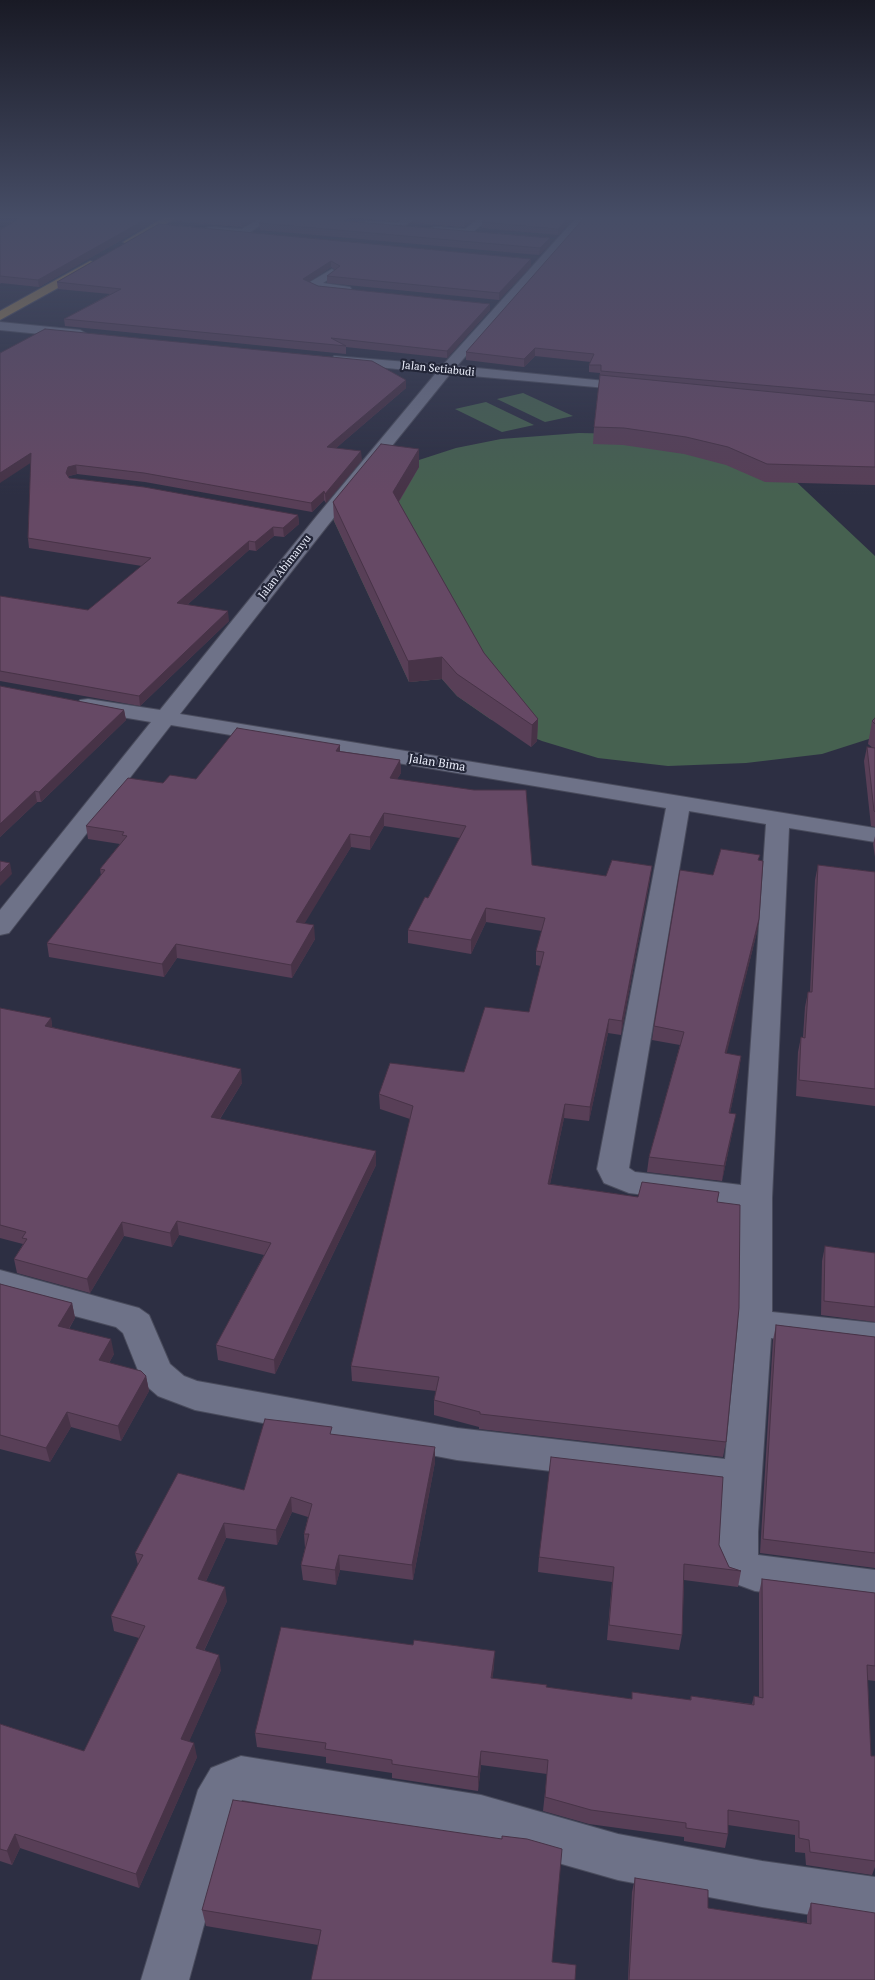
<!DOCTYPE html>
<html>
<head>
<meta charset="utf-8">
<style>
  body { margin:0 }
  canvas { display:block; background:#2d2f43 }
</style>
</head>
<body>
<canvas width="875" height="1980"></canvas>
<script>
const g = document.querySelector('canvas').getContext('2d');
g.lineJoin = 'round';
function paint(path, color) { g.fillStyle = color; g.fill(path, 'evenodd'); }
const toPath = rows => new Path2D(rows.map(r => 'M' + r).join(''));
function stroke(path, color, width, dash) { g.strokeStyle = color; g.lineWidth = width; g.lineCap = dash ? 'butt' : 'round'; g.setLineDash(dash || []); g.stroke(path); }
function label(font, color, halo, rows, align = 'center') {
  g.font = font + ' "PT Serif",serif'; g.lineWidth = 4.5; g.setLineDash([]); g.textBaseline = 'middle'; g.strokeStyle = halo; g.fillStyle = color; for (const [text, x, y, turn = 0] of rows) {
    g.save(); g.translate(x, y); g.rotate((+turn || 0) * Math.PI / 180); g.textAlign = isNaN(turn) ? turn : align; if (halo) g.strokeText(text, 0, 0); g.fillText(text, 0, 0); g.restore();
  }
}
const green = toPath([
  [523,393,573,416,545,422,497,399],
  [486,402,534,425,502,432,455,409],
  [579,433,625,434,789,475,875,556,875,737,822,754,746,763,668,766,598,758,542,741,490,719,457,696,442,679,409,682,333,519,364,516,400,471,419,460,456,448,501,439]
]);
const minor = toPath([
  [260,218,272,218,244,236,209,233,203,230,209,227,242,229,260,218],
  [287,218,335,219,347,218,337,225,292,221,287,218],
  [404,218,416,218,399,230,366,227,361,224,366,221,397,223,404,218],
  [479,218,490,218,468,236,435,233,429,230,435,227,465,229,479,218],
  [576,218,587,218,457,366,635,384,642,388,640,391,450,374,328,525,180,714,875,828,875,842,789,828,772,1198,772,1312,875,1323,875,1351,771,1338,758,1532,758,1555,875,1570,875,1606,755,1591,728,1581,718,1559,722,1491,457,1460,195,1410,158,1396,143,1383,123,1333,116,1327,0,1296,0,1270,139,1308,149,1315,170,1364,184,1376,197,1381,457,1428,725,1459,738,1323,740,1207,629,1193,604,1183,597,1169,666,808,171,725,9,933,0,935,0,910,151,722,80,710,77,705,80,700,88,699,160,710,316,517,436,373,339,363,332,359,334,356,443,365,576,218],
  [689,811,766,824,741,1185,635,1172,629,1168,689,811],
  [332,269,338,273,323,283,350,287,352,290,350,293,311,289,305,285,332,269],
  [0,322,80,330,87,334,80,338,0,330,0,322],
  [241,1756,481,1795,618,1834,762,1861,875,1877,875,1925,762,1907,618,1880,481,1841,242,1800,234,1815,189,1980,141,1980,198,1790,211,1768,241,1756]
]);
const major = toPath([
  [163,218,176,218,133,244,129,245,123,242,163,218],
  [90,261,94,262,94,268,0,320,0,311,90,261]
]);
const wall = toPath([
  [160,218,39,287,1,283,0,284,0,230],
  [174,218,307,218,550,245,539,255,260,230,259,223,263,220,261,218,242,227,174,221],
  [361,218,402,218,396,222],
  [413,218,476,218,464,227,413,223],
  [487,218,574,218,558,235,482,228,482,222],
  [875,218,875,485,765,482,726,465,684,454,623,445,593,444,594,427,600,373,589,372,589,365,591,362,535,356,524,367,466,360,466,352],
  [159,224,531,266,499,300,327,283,327,276,335,270,331,267,309,282,318,286,490,304,490,310,447,358,346,347,346,354,65,326,64,319,110,294,58,289,57,282],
  [0,353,406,388,336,448,362,460,326,503,324,500,312,512,145,482,77,474,69,476,69,478,298,515,299,524,284,537,274,536,256,551,249,550,187,605,229,621,140,706,0,681,0,596,88,610,142,566,29,548,28,538,31,463],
  [419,449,419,467,399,502,484,653,538,719,537,741,531,747,457,696,442,679,409,682,334,521,333,502],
  [0,686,124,710,126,720,41,802,37,802,0,837],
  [875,718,875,827,871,826,864,761,867,747,873,748,868,744,872,721],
  [340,745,340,751,400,760,401,773,397,779,532,865,606,876,650,879,621,1035,608,1033,589,1121,564,1118,550,1184,638,1197,719,1192,717,1202,726,1442,723,1457,479,1429,479,1427,434,1415,434,1400,436,1391,352,1381,351,1366,410,1119,380,1109,379,1094,464,1072,529,1012,541,966,536,965,536,951,542,931,486,922,471,954,408,943,408,930,428,898,460,838,384,826,370,850,351,847,304,923,315,939,292,978,177,958,164,977,49,957,47,943,101,876,100,869,120,844,88,839,86,826,163,783,196,779],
  [875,836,875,857,873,844],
  [759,860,759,919,757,932,726,1054,741,1056,739,1070,730,1113,733,1129,722,1181,647,1172,649,1157,680,1045,652,1040,654,1026,713,875],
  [818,865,875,872,875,1106,796,1096,798,1052,801,1037,803,1037,805,1007,808,992,810,992,815,880],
  [0,1008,51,1018,52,1027,242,1083,220,1119,376,1165,275,1374,218,1360,216,1345,264,1255,179,1235,172,1247,124,1236,90,1293,17,1273,14,1259,23,1244,0,1238],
  [875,1164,875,1322,821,1315,822,1261,825,1246,875,1253],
  [0,1284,72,1303,75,1318,69,1329,114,1354,109,1363,146,1376,149,1391,121,1441,71,1427,50,1462,0,1449],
  [776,1325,875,1337,875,1568,760,1553,773,1340],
  [333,1435,435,1462,413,1580,340,1570,336,1585,303,1580,301,1565,305,1548,304,1534,308,1517,292,1512,277,1545,226,1538,206,1581,227,1601,204,1651,221,1670,189,1741,197,1757,139,1888,20,1848,12,1865,0,1861,0,1724,84,1751,139,1638,114,1631,111,1616,138,1565,135,1553,244,1490],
  [719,1545,729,1567,741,1571,738,1587,684,1580,682,1635,679,1650,607,1640,612,1582,538,1572,539,1557],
  [762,1579,875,1593,875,1681,867,1680,871,1756,875,1756,875,1867,872,1875,806,1865,805,1853,795,1852,795,1835,728,1825,728,1834,725,1848,684,1841,684,1837,589,1824,543,1811,547,1774,481,1765,478,1791,392,1778,392,1773,326,1763,326,1757,257,1747,255,1733,494,1666,492,1678,546,1687,632,1699,632,1692,690,1700,691,1696,752,1704,754,1696,759,1697,759,1593],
  [635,1878,708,1908,807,1923,807,1916,811,1903,875,1980,628,1980,632,1892],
  [202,1910,552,1962,318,1945,206,1926]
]);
const shadedWall = toPath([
  [148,218,160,218,39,287,38,280],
  [248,218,261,218,242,227,241,221],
  [396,218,402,218,396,222],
  [468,218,476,218,464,227,464,221],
  [568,218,574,218,558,235,558,229],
  [550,238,550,245,539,255,540,248],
  [531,259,531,266,499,300,499,293],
  [331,261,331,267,303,286,303,279],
  [490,304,490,310,447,358,447,351],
  [535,348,535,356,524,367,524,359],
  [406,380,406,388,328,455,327,447],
  [419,449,419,467,393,511,393,492],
  [361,451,362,460,326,503,325,494],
  [31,453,32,462,0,483,0,473],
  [76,465,77,474,69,476,67,482,66,473,68,467],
  [324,491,324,500,312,512,311,503],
  [298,515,299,524,284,537,283,528],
  [273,527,274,536,256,551,255,542],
  [249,541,249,550,178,613,177,603],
  [228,611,229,621,140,706,139,696],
  [442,657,442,679,409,682,408,661],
  [124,710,126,720,41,802,39,792],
  [538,719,537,741,531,747,532,725],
  [340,745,340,757,336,751],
  [400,760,401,773,390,790,390,778],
  [35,791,37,802,0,837,0,824],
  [384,813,384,826,370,850,370,837],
  [350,834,351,847,297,936,296,922],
  [10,863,12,874,0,886,0,873],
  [652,866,650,879,621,1035,622,1021],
  [486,908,486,922,471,954,471,940],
  [759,919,757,932,723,1068,725,1053],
  [314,925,315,939,292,978,291,965],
  [176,944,177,958,164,977,162,964],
  [51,1018,53,1032,45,1026],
  [609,1019,608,1033,589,1121,590,1107],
  [741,1056,739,1070,727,1128,729,1113],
  [241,1069,242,1083,212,1131,211,1117],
  [565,1104,564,1118,547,1198,548,1184],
  [736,1114,733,1129,722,1181,724,1166],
  [376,1151,376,1165,275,1374,274,1360],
  [177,1221,179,1235,172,1247,170,1233],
  [122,1222,124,1236,90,1293,87,1279],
  [72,1303,75,1318,61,1341,58,1326],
  [111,1339,114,1354,102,1375,99,1360],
  [146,1376,149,1391,121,1441,118,1426],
  [67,1412,71,1427,50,1462,46,1448],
  [435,1447,435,1462,413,1580,412,1565],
  [291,1497,292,1512,277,1545,276,1530],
  [224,1523,226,1538,200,1594,198,1579],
  [339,1555,340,1570,336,1585,335,1570],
  [225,1587,227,1601,198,1663,196,1648],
  [495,1651,494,1666,491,1692,491,1678],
  [219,1655,221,1670,184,1753,181,1739],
  [194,1743,197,1757,139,1888,136,1874],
  [481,1751,481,1765,478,1791,478,1777],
  [15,1834,20,1848,12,1865,7,1851]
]);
const building = toPath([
  [20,218,148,218,38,280,0,276,0,230,20,218],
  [207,218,248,218,241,221,207,218],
  [265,218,307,218,550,238,540,248,259,223,265,218],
  [423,218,468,218,464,221,423,218],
  [487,218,568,218,558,229,482,222,487,218],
  [584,218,875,218,875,395,601,371,601,365,589,365,594,354,535,348,524,359,466,352,584,218],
  [159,224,531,259,499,293,327,276,340,266,331,261,303,279,318,286,490,304,447,351,331,338,346,346,64,319,121,289,57,282,159,224],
  [45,329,372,361,406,380,327,447,361,451,325,494,324,491,311,503,144,473,76,465,68,467,66,473,69,478,144,487,298,515,283,528,273,527,255,542,249,541,177,603,228,611,139,696,0,671,0,596,88,610,151,558,28,538,31,453,0,473,0,353,45,329],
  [600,375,875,402,875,467,767,464,728,447,686,437,624,428,594,427,600,375],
  [381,444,419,449,393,492,484,653,538,719,532,725,457,674,442,657,408,661,333,502,381,444],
  [0,686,124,710,39,792,35,791,0,824,0,686],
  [875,718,875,724,872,721,875,718],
  [237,728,340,745,336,751,400,760,390,778,474,790,526,790,532,865,606,876,612,860,652,866,622,1021,609,1019,590,1107,565,1104,548,1184,638,1197,642,1182,719,1192,717,1202,740,1205,739,1308,726,1442,480,1414,480,1412,434,1400,439,1377,351,1366,413,1106,379,1094,390,1063,464,1072,485,1007,529,1012,544,952,536,951,545,918,486,908,471,940,408,930,425,897,428,898,466,826,384,813,370,837,350,834,296,922,314,925,291,965,176,944,162,964,47,943,105,870,100,869,127,836,122,835,124,832,86,826,128,778,163,783,170,775,196,779,237,728],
  [867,747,875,748,875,812,874,811,867,747],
  [721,849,760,855,758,860,763,861,759,919,725,1053,741,1056,729,1113,736,1114,724,1166,649,1157,684,1032,654,1026,680,870,713,875,721,849],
  [0,861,10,863,0,873,0,861],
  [818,865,875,872,875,1089,799,1080,801,1037,805,1038,808,992,812,992,818,865],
  [0,1008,51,1018,45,1026,241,1069,211,1117,376,1151,274,1360,216,1345,271,1243,177,1221,170,1233,122,1222,87,1279,14,1259,27,1239,22,1238,26,1232,0,1225,0,1008],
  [825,1246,875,1253,875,1307,824,1301,825,1246],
  [0,1284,72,1303,58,1326,111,1339,99,1360,141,1371,146,1376,118,1426,67,1412,46,1448,0,1435,0,1284],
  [776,1325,875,1337,875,1553,763,1539,776,1325],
  [265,1419,332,1427,330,1434,435,1447,412,1565,339,1555,335,1570,301,1565,309,1534,304,1534,312,1504,291,1497,276,1530,224,1523,198,1579,225,1587,196,1648,219,1655,181,1739,194,1743,136,1874,15,1834,7,1851,0,1849,0,1724,84,1751,145,1626,111,1616,143,1555,135,1553,178,1473,244,1490,265,1419],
  [551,1457,723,1477,719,1545,729,1567,741,1571,684,1564,682,1635,609,1625,614,1567,539,1557,551,1457],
  [762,1579,875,1593,875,1666,867,1665,871,1756,875,1756,875,1861,810,1852,809,1840,799,1838,799,1821,728,1810,728,1834,686,1828,686,1823,591,1810,545,1797,548,1760,481,1751,478,1777,392,1764,392,1760,325,1749,326,1743,255,1733,281,1627,413,1645,414,1640,495,1651,491,1678,547,1685,546,1687,632,1699,632,1692,691,1700,691,1696,754,1705,754,1696,763,1698,762,1579],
  [233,1800,502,1839,502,1836,527,1839,562,1849,552,1962,576,1965,575,1980,311,1980,321,1930,202,1910,233,1800],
  [635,1878,708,1890,708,1908,811,1924,811,1903,875,1913,875,1980,629,1980,635,1878]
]);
const farStreetnames = [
  ["Jalan Setiabudi",438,369,6],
  ["Jalan Abimanyu",285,567,-52]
];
const streetNames = [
  ["Jalan Bima",437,763,9]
];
paint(green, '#466150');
stroke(minor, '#494b5c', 2);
stroke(major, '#494b5c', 2);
paint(minor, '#6e7288');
paint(major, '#9c8251');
paint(wall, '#583f57');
paint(shadedWall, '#473347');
paint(building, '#664965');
stroke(building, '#473347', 1);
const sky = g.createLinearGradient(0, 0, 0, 495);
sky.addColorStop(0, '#191a25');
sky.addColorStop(0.44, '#464d66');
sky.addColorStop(1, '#464d6600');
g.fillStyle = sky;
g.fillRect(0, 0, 875, 495);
label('11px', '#eceffc', '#232638', farStreetnames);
label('12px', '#eceffc', '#232638', streetNames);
</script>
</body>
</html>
